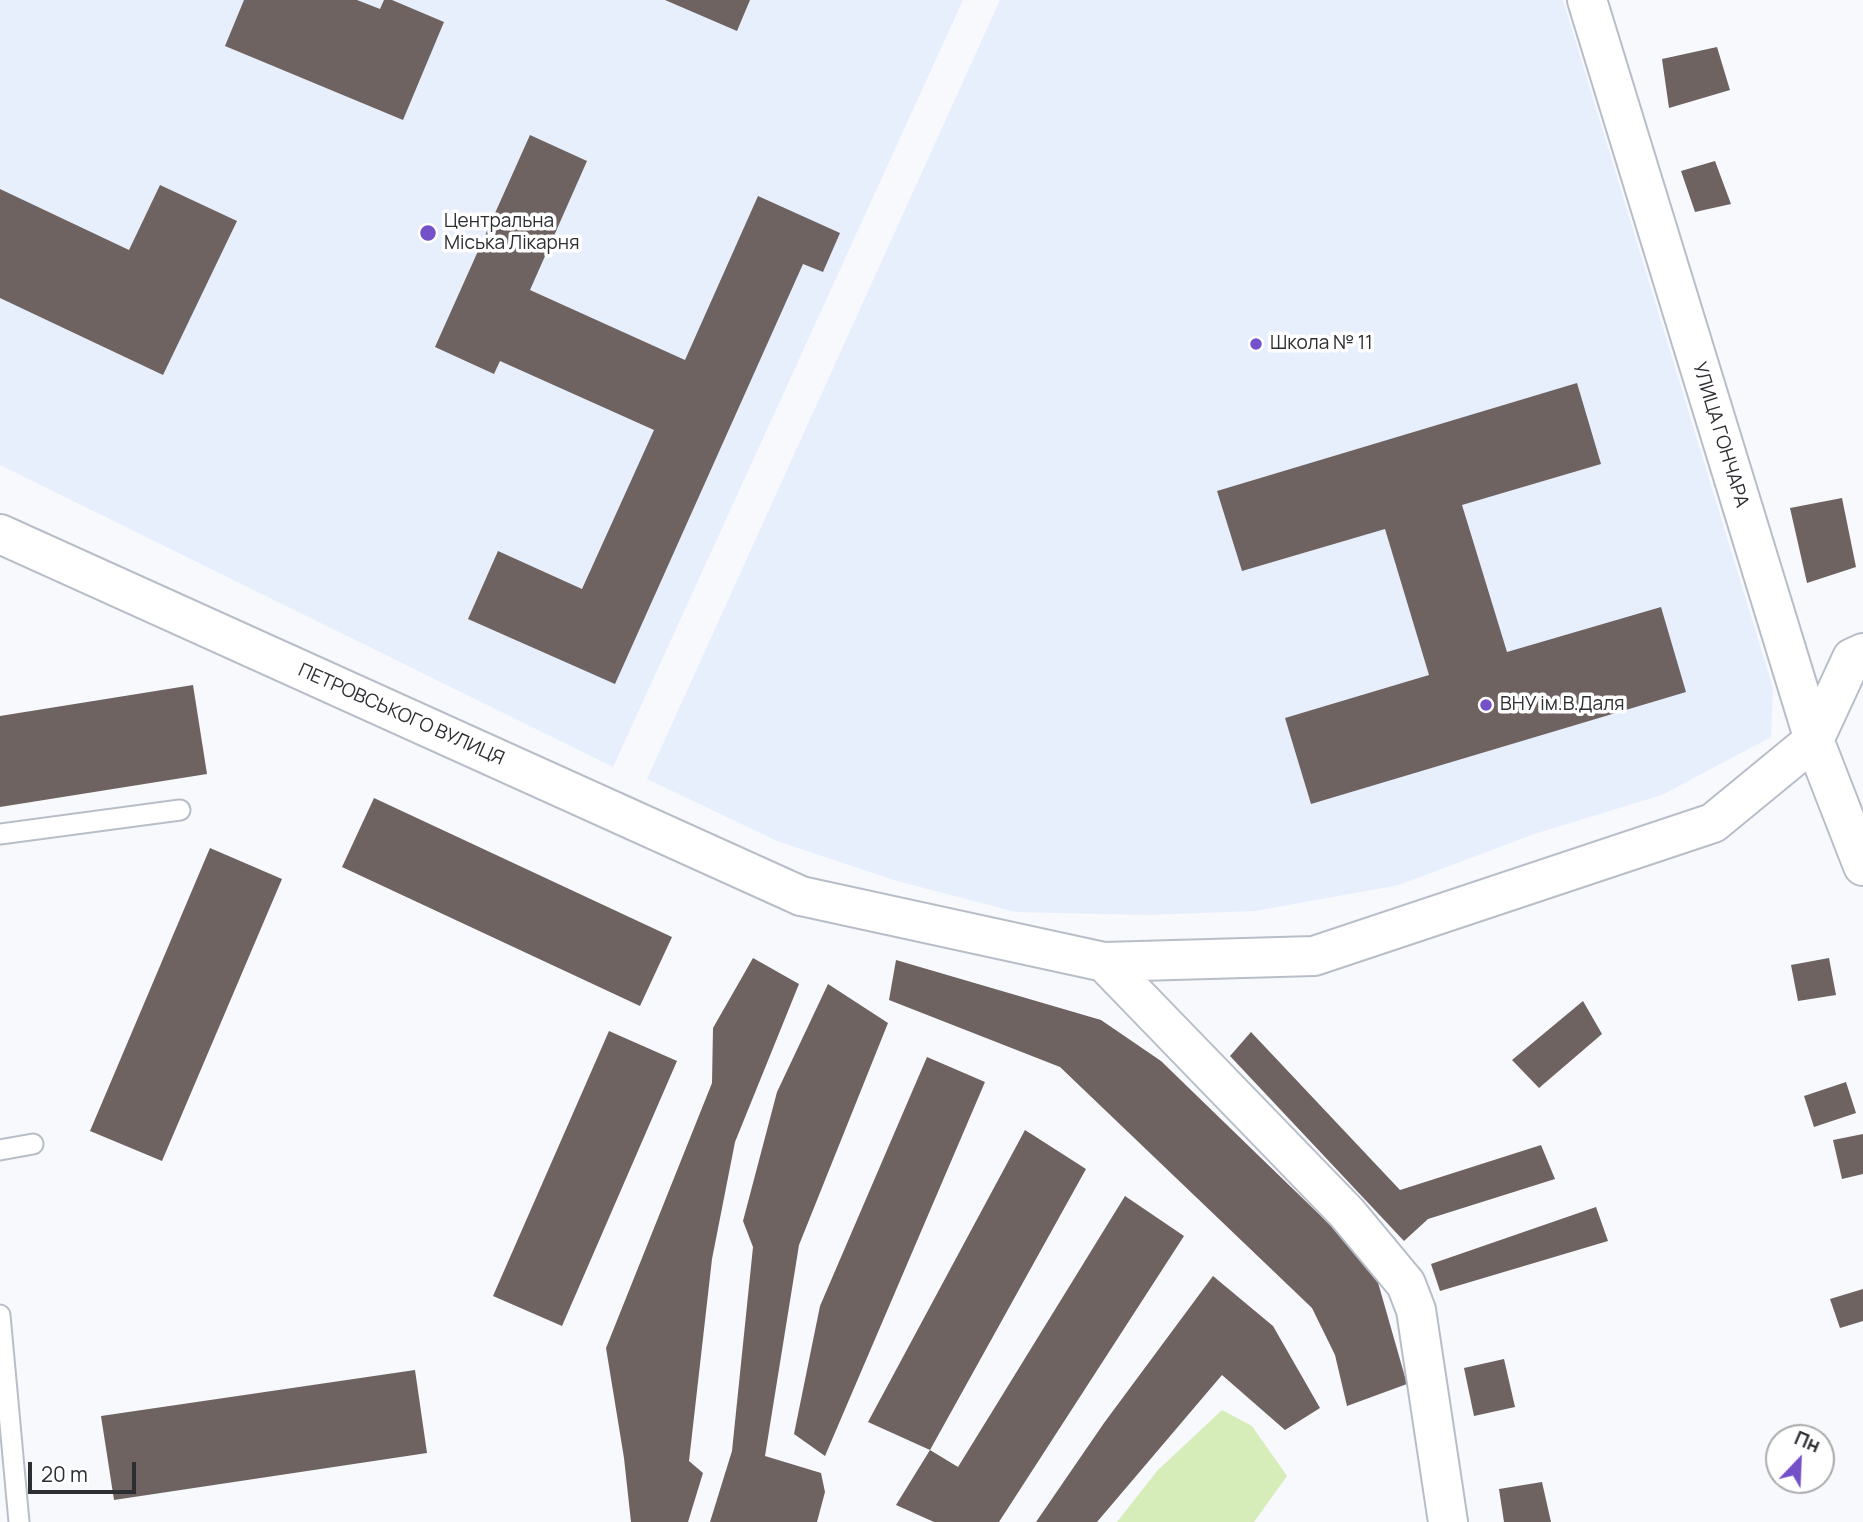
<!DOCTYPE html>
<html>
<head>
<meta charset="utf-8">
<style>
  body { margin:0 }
  #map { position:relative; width:1863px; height:1522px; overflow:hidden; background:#f7f9fd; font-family:Manrope,sans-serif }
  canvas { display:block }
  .north { position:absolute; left:1765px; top:1424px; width:70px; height:70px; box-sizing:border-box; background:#fff; border:2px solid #ababad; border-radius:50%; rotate:23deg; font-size:19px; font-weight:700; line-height:28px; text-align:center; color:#2c2e32 }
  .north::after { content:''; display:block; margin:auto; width:24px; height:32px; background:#7450c9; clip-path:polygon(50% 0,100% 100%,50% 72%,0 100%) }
  .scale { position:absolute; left:28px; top:1462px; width:108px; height:32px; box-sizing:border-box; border:4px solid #2c2e32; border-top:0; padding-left:9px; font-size:21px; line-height:24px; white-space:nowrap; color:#2c2e32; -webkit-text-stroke:5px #fff; paint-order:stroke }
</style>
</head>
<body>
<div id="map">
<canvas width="1863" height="1522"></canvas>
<div class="north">Пн</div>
<div class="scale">20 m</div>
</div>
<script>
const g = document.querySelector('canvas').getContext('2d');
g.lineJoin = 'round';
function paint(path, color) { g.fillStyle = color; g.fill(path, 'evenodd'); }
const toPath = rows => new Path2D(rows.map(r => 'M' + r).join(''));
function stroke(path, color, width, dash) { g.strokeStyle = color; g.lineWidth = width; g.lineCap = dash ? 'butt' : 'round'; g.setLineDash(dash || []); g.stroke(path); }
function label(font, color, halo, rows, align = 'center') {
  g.font = font + ' Manrope,sans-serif'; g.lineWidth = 7; g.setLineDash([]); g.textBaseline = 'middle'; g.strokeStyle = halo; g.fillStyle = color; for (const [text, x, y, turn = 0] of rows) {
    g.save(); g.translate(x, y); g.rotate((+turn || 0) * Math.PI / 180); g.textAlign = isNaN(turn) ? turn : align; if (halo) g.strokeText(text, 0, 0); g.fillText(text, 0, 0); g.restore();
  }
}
const built = toPath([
  [0,0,963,0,613,767,0,465],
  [1000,0,1563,0,1773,688,1771,737,1662,795,1534,834,1399,885,1255,911,1147,915,1016,912,897,881,777,841,647,779]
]);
const green = toPath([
  [1222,1410,1252,1426,1287,1476,1254,1522,1117,1522,1157,1471]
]);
const building = toPath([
  [244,0,357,0,380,9,384,0,392,0,444,22,403,120,225,46],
  [665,0,750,0,737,31],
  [1717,47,1730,90,1669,108,1662,59],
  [530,135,587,161,530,290,685,360,758,196,840,233,823,272,803,264,615,684,468,619,498,551,582,589,654,430,500,361,494,374,435,347],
  [1715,161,1731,204,1695,212,1681,171],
  [160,185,237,221,163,375,0,298,0,189,129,250],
  [1577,383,1601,464,1462,505,1507,652,1661,607,1686,692,1311,804,1285,718,1429,675,1385,529,1242,571,1217,491],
  [1842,498,1856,567,1807,583,1790,508],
  [193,685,207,774,0,807,0,716],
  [374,798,672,937,640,1006,342,867],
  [210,848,282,879,162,1161,90,1131],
  [753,958,799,984,735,1142,712,1259,689,1461,703,1473,688,1522,631,1522,624,1458,606,1348,712,1083,713,1028],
  [1829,958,1836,995,1798,1001,1791,965],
  [896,960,1101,1020,1161,1061,1357,1251,1377,1279,1407,1384,1347,1406,1335,1355,1312,1308,1060,1067,889,1000],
  [828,984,888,1023,799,1245,765,1456,821,1473,825,1492,817,1522,710,1522,732,1451,753,1247,743,1221,777,1092],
  [1583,1001,1602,1034,1539,1088,1512,1060],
  [609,1031,677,1061,562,1326,493,1296],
  [1251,1032,1400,1190,1541,1145,1555,1179,1428,1219,1404,1241,1230,1056],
  [927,1057,985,1082,825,1456,794,1434,820,1306],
  [1846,1082,1856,1113,1814,1127,1804,1096],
  [1025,1130,1086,1169,930,1450,958,1467,1125,1196,1184,1236,999,1522,934,1522,896,1505,930,1450,868,1422],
  [1863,1134,1863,1174,1842,1179,1833,1140],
  [1596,1207,1608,1241,1440,1291,1431,1264],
  [1213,1276,1273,1326,1320,1408,1285,1430,1222,1375,1097,1522,1036,1522,1104,1423],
  [1863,1289,1863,1321,1840,1328,1830,1299],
  [1504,1359,1515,1407,1474,1416,1464,1368],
  [415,1370,427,1453,114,1500,101,1416],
  [1542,1482,1551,1522,1504,1522,1499,1489]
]);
const lane = toPath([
  [0,834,180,810],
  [0,1150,33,1144],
  [0,1315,19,1522]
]);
const street = toPath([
  [1587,0,1814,740,1863,866],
  [801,896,1104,962,1314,956,1713,823,1814,740,1852,658,1863,653],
  [1104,962,1347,1213,1406,1284,1416,1310,1448,1522]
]);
const secondary = toPath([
  [0,534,801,896]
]);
const markers = [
  [428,233,9,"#7450c9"],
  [1256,344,7,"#7450c9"],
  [1486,705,7,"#7450c9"]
];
const poiNames = [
  ["Центральна",444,222],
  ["Міська Лікарня",444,244],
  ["Школа № 11",1270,344],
  ["ВНУ ім.В.Даля",1500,705]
];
const streetNames = [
  ["УЛИЦА ГОНЧАРА",1720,435,73],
  ["ПЕТРОВСЬКОГО ВУЛИЦЯ",401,715,24]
];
paint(built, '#e7effd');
paint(green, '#d6ecb9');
paint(building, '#6e6360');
stroke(lane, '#b8bec8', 23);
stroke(street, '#b8bec8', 42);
stroke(secondary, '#b8bec8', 42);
stroke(lane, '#fff', 19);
stroke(street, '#fff', 38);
stroke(secondary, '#fff', 38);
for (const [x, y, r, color] of markers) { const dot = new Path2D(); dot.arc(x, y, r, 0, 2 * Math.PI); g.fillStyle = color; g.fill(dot); stroke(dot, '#fff', 2.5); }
label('19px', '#2c2e32', '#fff', poiNames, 'left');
label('19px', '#2c2e32', '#fff', streetNames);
</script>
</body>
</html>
